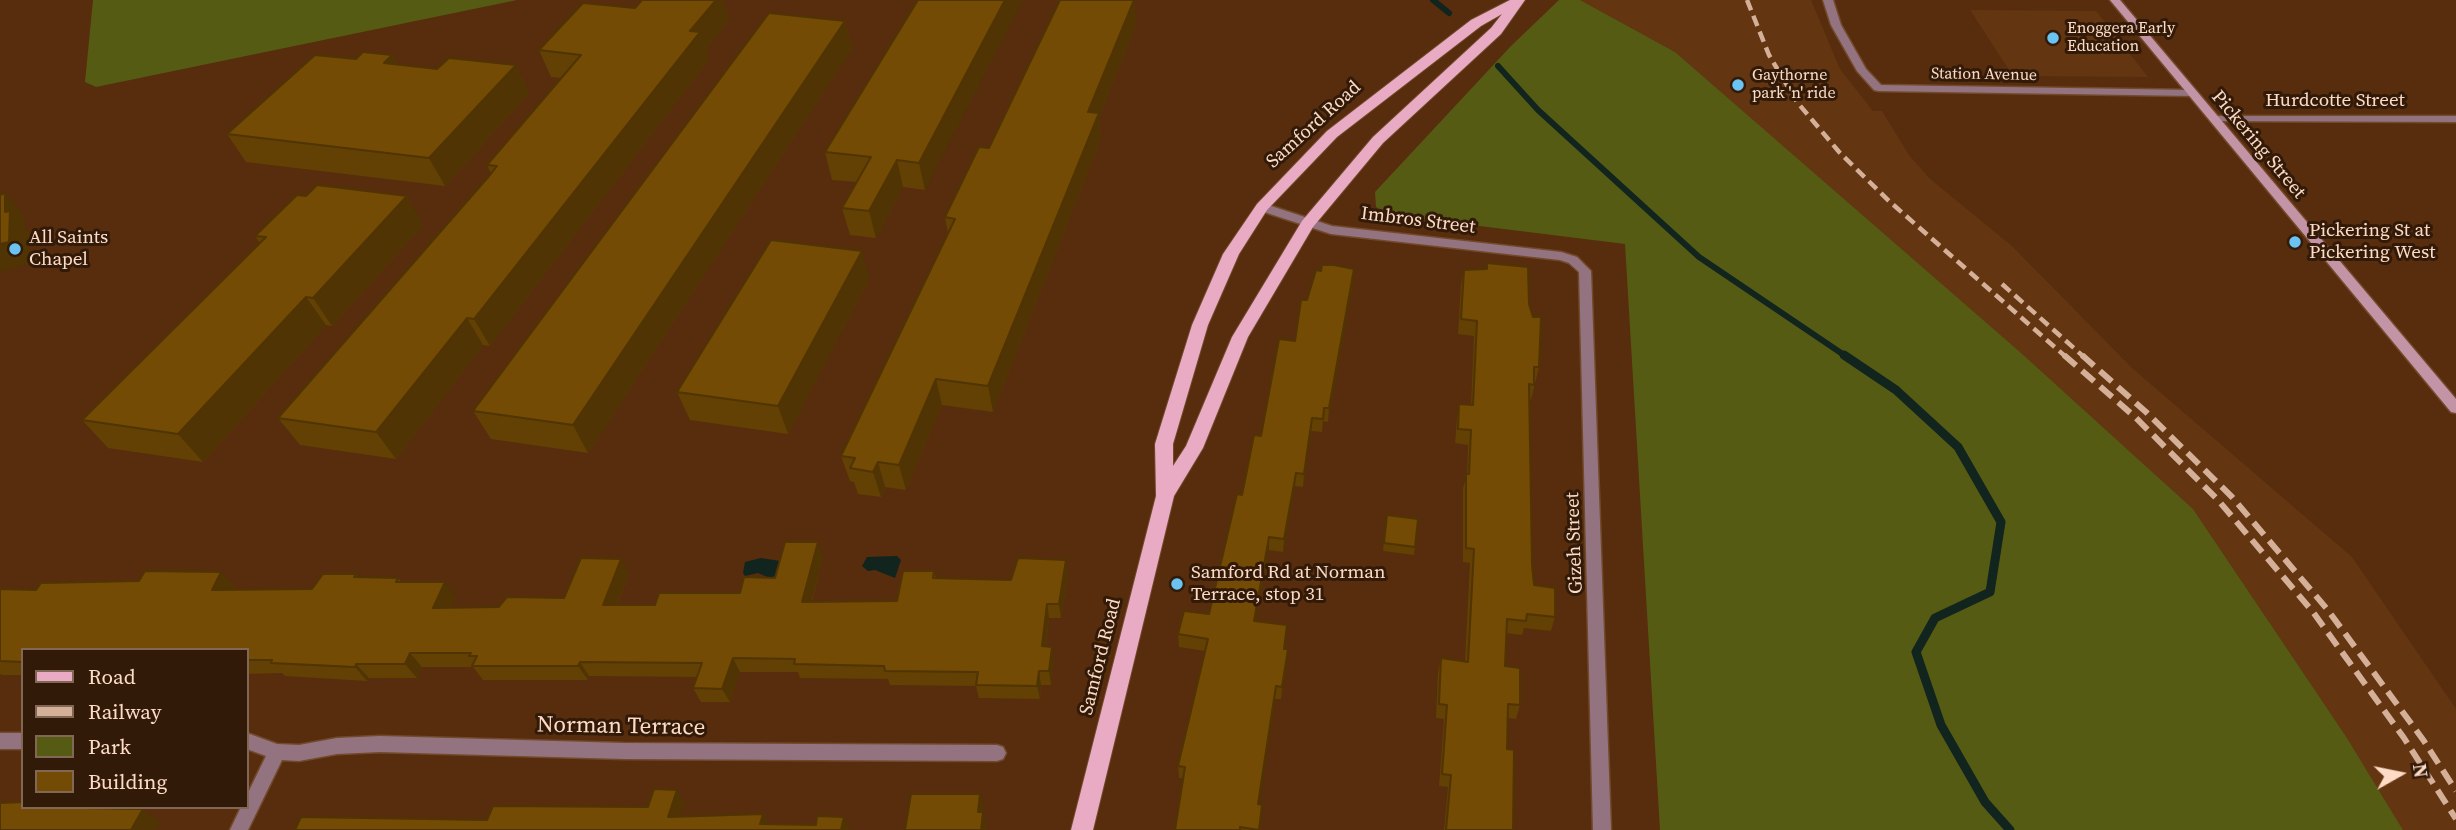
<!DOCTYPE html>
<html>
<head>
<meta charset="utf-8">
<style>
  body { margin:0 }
  #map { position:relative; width:2456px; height:830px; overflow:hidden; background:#572d0d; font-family:"Source Serif 4",serif }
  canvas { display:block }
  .legend { position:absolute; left:21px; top:648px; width:228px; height:161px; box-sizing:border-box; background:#321a09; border:2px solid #836755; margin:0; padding:9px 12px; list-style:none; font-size:21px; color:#fddbc6 }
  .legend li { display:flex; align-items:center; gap:14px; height:35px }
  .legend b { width:35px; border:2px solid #836755 }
  .north { position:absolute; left:2365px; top:739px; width:70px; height:70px; -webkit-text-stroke:5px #321a09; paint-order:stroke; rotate:81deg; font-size:19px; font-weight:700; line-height:28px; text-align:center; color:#fddbc6 }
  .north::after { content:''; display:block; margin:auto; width:24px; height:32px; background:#fddbc6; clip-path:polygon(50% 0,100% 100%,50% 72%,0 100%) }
</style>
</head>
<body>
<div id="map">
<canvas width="2456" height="830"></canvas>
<ul class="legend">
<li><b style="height:9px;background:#e9abc3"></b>Road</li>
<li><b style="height:9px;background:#d4b098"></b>Railway</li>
<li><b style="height:19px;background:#565b13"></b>Park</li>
<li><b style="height:19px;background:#734b04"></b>Building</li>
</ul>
<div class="north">N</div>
</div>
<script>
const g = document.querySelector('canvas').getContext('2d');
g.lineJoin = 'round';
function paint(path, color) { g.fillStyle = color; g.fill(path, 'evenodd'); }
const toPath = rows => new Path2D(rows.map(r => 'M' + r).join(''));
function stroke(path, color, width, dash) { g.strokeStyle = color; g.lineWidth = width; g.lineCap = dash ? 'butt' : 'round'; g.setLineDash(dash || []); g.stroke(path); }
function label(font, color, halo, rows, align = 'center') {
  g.font = font + ' "Source Serif 4",serif'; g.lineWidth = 6; g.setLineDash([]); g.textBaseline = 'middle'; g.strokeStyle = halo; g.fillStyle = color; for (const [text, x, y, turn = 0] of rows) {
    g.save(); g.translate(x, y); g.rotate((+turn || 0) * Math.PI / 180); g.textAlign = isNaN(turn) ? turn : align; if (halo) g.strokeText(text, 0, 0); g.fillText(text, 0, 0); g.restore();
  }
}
const built = toPath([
  [1580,0,1811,0,1840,69,1873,111,1882,111,1909,155,1929,178,2013,247,2132,368,2352,557,2456,709,2456,830,2403,830,2347,738,2193,509,2020,352,1675,52],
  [1970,10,2096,11,2148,77,2013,76]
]);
const green = toPath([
  [93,0,517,0,96,87,85,82],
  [1559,0,1580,0,1675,52,2020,352,2193,509,2347,738,2403,830,1660,830,1625,244,1391,215,1376,207,1375,192,1511,46]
]);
const water = toPath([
  [897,556,901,560,895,578,875,570,868,571,862,566,867,557],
  [761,558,780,561,777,575,770,578,758,573,745,576,743,573,745,562]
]);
const streamFar1 = toPath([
  [1433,0,1449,13],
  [1498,66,1538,110,1699,257,1847,357]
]);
const stream = toPath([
  [1844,355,1896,390,1958,447,2001,522,1990,592,1935,618,1916,652,1941,725,1985,802,2010,830]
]);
const minor = toPath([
  [1823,0,1833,0,1841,25,1866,69,1881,85,2192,90,2197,93,2192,96,1878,91,1874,90,1857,71,1831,25,1823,0],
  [2214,116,2456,116,2456,122,2210,121,2210,117,2214,116],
  [1262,203,1332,226,1561,252,1577,257,1591,271,1611,830,1593,830,1579,272,1569,263,1560,260,1331,234,1258,210,1256,207,1258,204,1262,203],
  [0,733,23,733,23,749,0,749,0,733],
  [247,733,277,744,299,745,337,738,380,736,624,743,997,745,1003,747,1006,753,1003,759,997,761,624,759,380,752,337,754,299,761,282,760,248,830,230,830,241,807,247,807,247,795,266,756,247,749,247,733]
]);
const secondary = toPath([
  [2110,0,2120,0,2456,399,2456,413,2451,412,2110,0]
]);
const primary = toPath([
  [1510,0,1525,0,1501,34,1383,143,1313,227,1248,337,1203,448,1174,496,1093,830,1071,830,1156,496,1155,444,1192,325,1223,254,1257,204,1327,131,1471,20,1510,0],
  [1502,14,1491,28,1373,137,1302,221,1232,337,1186,446,1173,466,1173,444,1208,325,1239,254,1267,210,1337,137,1481,26,1502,14]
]);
const railFar1 = toPath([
  [1747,0,1769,55,1797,102,1840,153,1889,201,2066,357],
  [2002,284,2084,357]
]);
const rail = toPath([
  [2064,355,2135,417,2218,500,2313,612,2404,738,2456,819],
  [2082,355,2146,412,2232,497,2327,609,2424,741,2456,791]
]);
const wall = toPath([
  [642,0,723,0,729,20,706,49,709,59,490,346,483,345,396,459,300,445,278,418,491,173,487,165,561,78,551,77,539,50,635,8],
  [918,0,925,190,903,187,876,238,850,235,842,208,857,182,832,180,825,152],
  [1134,0,1136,25,1099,117,1101,139,993,412,942,405,906,490,885,487,881,497,858,494,854,482,850,481,841,456,948,234,945,217,989,148],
  [845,21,852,48,588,453,491,439,473,411],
  [392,55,397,64,437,69,516,65,529,93,445,186,246,162,227,134,356,59],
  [423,225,332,326,326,325,203,462,108,448,82,420,260,243,255,236],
  [1487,263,1529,304,1539,367,1531,400,1530,399,1532,565,1534,585,1555,617,1551,631,1524,628,1522,635,1506,633,1505,666,1520,705,1516,719,1508,718,1507,749,1513,830,1444,830,1448,787,1439,786,1444,719,1436,718,1438,672,1441,658,1465,661,1470,563,1463,562,1463,488,1467,474,1468,445,1455,443,1457,419,1459,404,1471,405,1474,336,1458,334,1461,285,1464,270,1486,269],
  [1354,269,1353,282,1328,422,1323,421,1322,432,1311,431,1303,487,1295,486,1283,552,1269,550,1256,621,1287,625,1285,649,1287,662,1281,699,1275,699,1259,805,1262,805,1260,830,1175,830,1183,778,1179,778,1178,766,1205,651,1179,647,1178,634,1209,614,1242,495,1261,436,1295,341,1307,300,1321,271],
  [869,279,788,434,690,420,677,392],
  [1387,515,1415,547,1414,555,1383,551],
  [823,557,812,602,897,601,934,571,936,579,1011,580,1068,575,1061,618,1049,618,1046,647,1054,661,1051,685,1041,685,1040,699,979,698,976,686,890,685,888,679,800,678,798,672,740,672,730,702,701,702,693,688,697,677,589,676,588,680,483,680,473,667,422,667,417,678,369,678,367,681,285,676,282,673,247,674,247,650,23,650,23,675,2,675,0,674,0,589,36,590,139,581,235,586,233,590,312,589,356,574,358,578,398,578,402,582,456,597,450,608,499,607,564,598,629,573,617,605,655,605,740,593]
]);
const shadedWall = toPath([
  [716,0,723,0,729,20,706,49,709,59,490,346,474,319,690,31],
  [1005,0,1023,0,925,190,919,163],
  [1134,0,1136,25,1099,117,1101,139,993,412,988,386,1088,112],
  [845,21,852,48,588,453,573,425],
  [392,55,407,83,384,63],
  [516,65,529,93,445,186,429,158],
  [897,160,903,187,876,238,869,211],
  [5,193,24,215,24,227,30,233,29,264,0,272,0,244,5,212],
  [407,196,423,225,332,326,313,298],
  [862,251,869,279,788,434,778,406],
  [1354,269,1353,282,1328,422,1329,408],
  [306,297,326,325,203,462,178,434],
  [467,318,483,345,396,459,376,432],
  [936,379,942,405,906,490,899,465],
  [1312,418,1311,431,1303,487,1304,474],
  [878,462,885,487,881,497,873,472],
  [1296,473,1295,486,1283,552,1284,539],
  [1269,537,1269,550,1254,634,1254,621],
  [818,542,823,557,808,616,802,602],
  [621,559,629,573,611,619,603,605],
  [1066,560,1068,575,1061,618,1059,604],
  [221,572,235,586,226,604,212,590],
  [445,582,456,597,444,622,433,608],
  [1047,604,1049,618,1044,660,1042,646],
  [1052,647,1054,661,1051,685,1049,671],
  [1288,649,1287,662,1281,699,1282,687],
  [410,653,422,667,417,678,405,664],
  [733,658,740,672,730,702,722,689],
  [580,662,589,676,588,680,578,666],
  [356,664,369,678,367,681,355,667],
  [1039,671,1041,685,1040,699,1037,686],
  [1276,686,1275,699,1258,816,1258,804],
  [677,790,685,802,677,829,668,817],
  [980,794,984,807,983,813,987,825,986,830,981,830,978,812],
  [143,809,160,822,155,830,131,830],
  [763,814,770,826,760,824],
  [844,817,850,829,850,830,841,830]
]);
const building = toPath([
  [642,0,716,0,690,31,700,32,474,319,467,318,376,432,278,418,490,175,497,166,487,165,581,55,539,50,583,3,635,8,642,0],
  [918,0,1005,0,919,163,897,160,869,211,842,208,871,157,825,152,918,0],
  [1060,0,1134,0,1088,112,1099,113,988,386,936,379,899,465,878,462,873,472,850,468,855,458,841,456,955,219,945,217,979,147,989,148,1060,0],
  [769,13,845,21,573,425,473,411,769,13],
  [363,52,392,55,384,63,437,69,449,58,516,65,429,158,227,134,315,55,356,59,363,52],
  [317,185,407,196,313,298,306,297,178,434,82,420,266,237,255,236,297,195,306,196,317,185],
  [5,193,5,212,10,211,9,242,0,244,0,195,5,193],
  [771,240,862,251,778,406,677,392,771,240],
  [1487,263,1528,267,1529,304,1533,317,1541,317,1539,367,1534,367,1534,385,1529,384,1532,565,1534,585,1555,588,1555,617,1527,614,1526,621,1507,619,1505,666,1520,668,1520,705,1508,704,1507,749,1514,750,1513,830,1446,830,1451,775,1442,774,1447,705,1439,704,1441,658,1468,662,1474,549,1466,548,1466,474,1469,474,1471,430,1458,429,1459,404,1473,405,1477,321,1461,319,1464,270,1487,269,1487,263],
  [1322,265,1334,265,1354,269,1329,408,1324,408,1323,419,1312,418,1304,474,1296,473,1284,539,1269,537,1254,621,1287,625,1284,649,1288,649,1282,687,1276,686,1258,804,1262,805,1259,830,1240,827,1240,830,1175,830,1185,767,1178,766,1208,639,1178,634,1184,611,1209,614,1237,494,1242,495,1254,435,1261,436,1279,339,1295,341,1301,300,1307,300,1316,270,1321,271,1322,265],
  [1387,515,1418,519,1415,547,1384,543,1387,515],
  [785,542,818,542,802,602,897,601,903,571,934,571,933,578,1011,580,1018,558,1066,560,1059,604,1047,604,1042,646,1052,647,1049,671,1039,671,1037,686,976,685,978,672,885,671,884,666,794,664,795,659,733,658,722,689,693,688,702,663,580,662,578,666,472,666,477,656,469,656,471,653,410,653,405,664,356,664,355,667,271,663,272,660,247,660,247,650,23,650,23,662,0,661,0,589,36,590,41,583,139,581,145,571,221,572,212,590,312,589,323,574,356,574,354,577,398,578,396,582,445,582,433,608,499,607,507,597,564,598,581,558,621,559,603,605,655,605,659,593,740,593,744,577,775,578,785,542],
  [654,789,677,790,668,817,763,814,760,824,816,825,817,816,844,817,841,830,295,830,301,817,487,820,493,806,648,807,654,789],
  [911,794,980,794,978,812,983,812,981,830,905,830,911,794],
  [23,802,23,807,143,809,131,830,145,830,0,830,0,803,23,802]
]);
const markers = [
  [2053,38,7,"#6bc3f2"],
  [1738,85,7,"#6bc3f2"],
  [2295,242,7,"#6bc3f2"],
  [15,249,7,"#6bc3f2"],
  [1177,584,7,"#6bc3f2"]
];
const farPoinames = [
  ["Enoggera Early",2067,29],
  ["Education",2067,47],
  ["Gaythorne",1752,76],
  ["park 'n' ride",1752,94]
];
const farStreetnames = [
  ["Station Avenue",1984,75,1]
];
const streetNames = [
  ["Hurdcotte Street",2335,101],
  ["Samford Road",1314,125,-42],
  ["Pickering Street",2258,145,50],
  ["Imbros Street",1418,221,7],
  ["Gizeh Street",1575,543,-92],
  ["Samford Road",1101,657,-76]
];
const poiNames = [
  ["Pickering St at",2309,231],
  ["Pickering West",2309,253],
  ["All Saints",29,238],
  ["Chapel",29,260],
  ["Samford Rd at Norman",1191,573],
  ["Terrace, stop 31",1191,595]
];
const nearStreetnames = [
  ["Norman Terrace",621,727,1]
];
paint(built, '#643511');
paint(green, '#565b13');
paint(water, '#11241e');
stroke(streamFar1, '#11241e', 6);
stroke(stream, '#11241e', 9);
stroke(minor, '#72492b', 3);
stroke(secondary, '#72492b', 3);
stroke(primary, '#72492b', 2);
paint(minor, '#92737f');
paint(secondary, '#c393a6');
paint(primary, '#e9abc3');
stroke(railFar1, '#d4b098', 4.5, [11, 6]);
stroke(rail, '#d4b098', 6, [16, 8]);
paint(wall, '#634003');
paint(shadedWall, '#503403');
paint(building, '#734b04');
stroke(building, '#503403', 2);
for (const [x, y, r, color] of markers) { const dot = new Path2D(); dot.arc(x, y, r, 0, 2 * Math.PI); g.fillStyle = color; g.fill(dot); stroke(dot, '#321a09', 2.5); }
label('16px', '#fddbc6', '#321a09', farPoinames, 'left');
label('16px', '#fddbc6', '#321a09', farStreetnames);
label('19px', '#fddbc6', '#321a09', streetNames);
label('19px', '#fddbc6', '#321a09', poiNames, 'left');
label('23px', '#fddbc6', '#321a09', nearStreetnames);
</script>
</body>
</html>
